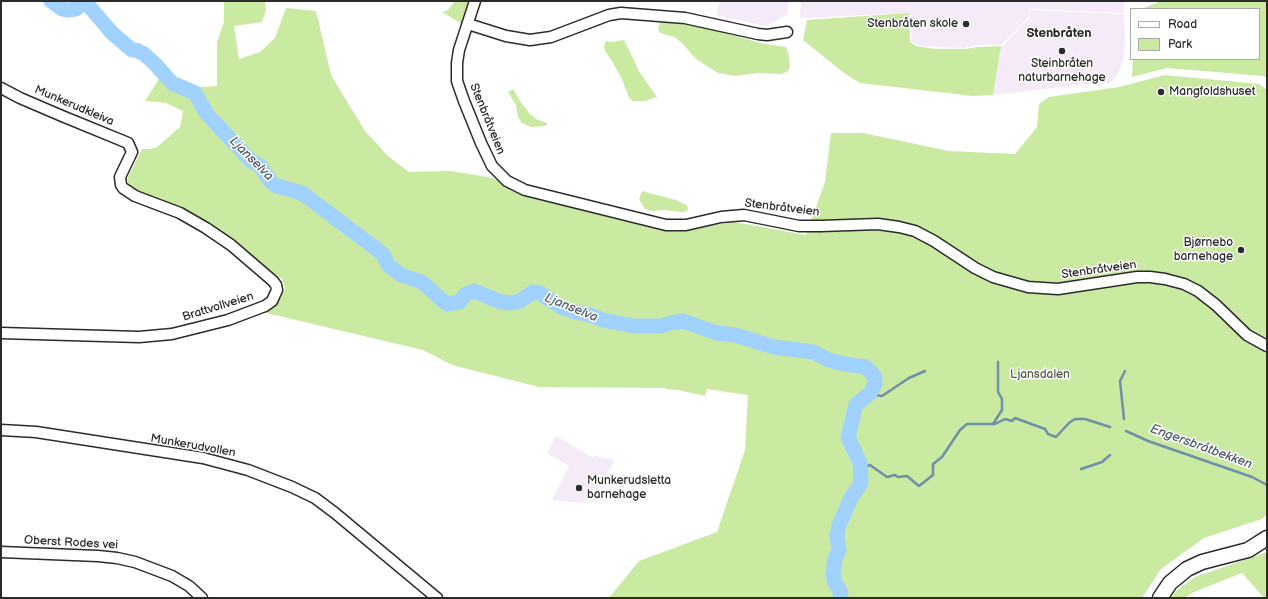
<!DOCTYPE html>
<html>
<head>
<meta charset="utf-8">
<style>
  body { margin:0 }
  #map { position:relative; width:1268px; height:599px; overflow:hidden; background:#fff; font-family:"Balsamiq Sans",sans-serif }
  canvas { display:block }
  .frame { position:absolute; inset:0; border:2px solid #2b2b2b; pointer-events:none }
  .legend { position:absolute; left:1130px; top:8px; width:130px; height:52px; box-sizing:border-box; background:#fff; border:1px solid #aaa; margin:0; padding:5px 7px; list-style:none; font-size:12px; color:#2b2b2b }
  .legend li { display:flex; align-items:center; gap:8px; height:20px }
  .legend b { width:20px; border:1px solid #aaa }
</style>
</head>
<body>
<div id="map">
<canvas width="1268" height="599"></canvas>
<div class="frame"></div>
<ul class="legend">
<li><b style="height:5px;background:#fff"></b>Road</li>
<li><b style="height:11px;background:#cae9a1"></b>Park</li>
</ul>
</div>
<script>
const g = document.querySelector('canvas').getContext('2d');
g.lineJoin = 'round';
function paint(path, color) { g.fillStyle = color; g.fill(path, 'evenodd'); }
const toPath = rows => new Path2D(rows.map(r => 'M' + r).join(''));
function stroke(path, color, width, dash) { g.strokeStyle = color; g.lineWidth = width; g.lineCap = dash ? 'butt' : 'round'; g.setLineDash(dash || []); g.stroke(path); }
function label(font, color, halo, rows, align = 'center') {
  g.font = font + ' "Balsamiq Sans",sans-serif'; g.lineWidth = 3; g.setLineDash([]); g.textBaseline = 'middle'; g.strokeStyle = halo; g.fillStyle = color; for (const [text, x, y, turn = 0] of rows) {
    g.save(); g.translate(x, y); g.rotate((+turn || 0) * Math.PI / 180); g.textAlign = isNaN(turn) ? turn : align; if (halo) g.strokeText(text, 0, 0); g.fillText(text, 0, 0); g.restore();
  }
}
const built = toPath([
  [720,1,788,1,787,15,766,26,716,15],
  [801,1,1124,1,1123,13,1029,9,1029,17,1001,45,977,45,964,48,921,46,912,42,909,13,807,18,800,17],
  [1030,10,1124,14,1125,40,1124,56,1119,72,1115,79,1109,83,1088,84,993,95,1001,46,1004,45,1030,17],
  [556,436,592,457,597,456,606,459,607,458,615,460,595,494,590,491,585,502,582,503,552,500,569,466,547,453]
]);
const green = toPath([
  [224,1,265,1,266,10,262,22,234,26,239,59,260,52,275,38,286,8,316,11,331,75,365,131,388,156,409,172,451,171,493,178,527,195,626,221,675,231,735,222,806,235,825,182,831,133,863,133,949,151,1015,154,1037,127,1039,104,1049,97,1119,87,1165,75,1259,84,1267,90,1267,514,1262,519,1204,538,1161,569,1142,598,609,598,639,561,717,532,745,450,748,395,707,389,705,396,678,390,666,389,666,388,539,387,452,365,423,350,262,312,272,306,281,298,285,288,282,279,254,258,129,187,127,179,142,149,150,149,157,147,180,127,183,111,166,103,145,101,166,68,175,78,185,83,200,87,217,86,217,42,224,22],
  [455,1,468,1,462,24,442,12,448,10],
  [1161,1,1267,1,1267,78,1264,76,1167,68,1132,77,1133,59,1259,59,1259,9,1141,9],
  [909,13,910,42,916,46,935,49,965,49,978,47,1001,46,993,95,973,96,860,83,844,73,803,40,807,20],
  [660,22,687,25,713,30,765,44,786,47,789,56,790,67,787,72,781,74,757,73,735,76,718,73,696,59,681,42,674,37,661,33,658,30],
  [624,40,640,73,657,97,645,101,633,101,629,98,622,79,612,61,605,51,604,46,606,41,612,42],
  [513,89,522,104,530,114,536,119,547,123,546,126,531,127,522,123,518,117,516,105,508,92],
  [642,191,676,200,687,205,688,209,687,211,682,212,664,210,652,211,645,209,639,199],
  [1267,552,1267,598,1264,598,1242,573,1194,592,1184,598,1171,598,1176,591,1195,577]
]);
const stream = toPath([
  [869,394,882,396,909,378,925,371],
  [1124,419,1120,381,1125,371],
  [993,424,1002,410,1002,399,998,392,998,362],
  [1126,431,1148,441,1252,477,1267,485],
  [861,469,870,465,887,477,895,475,898,477,907,476,919,486,933,475,933,464,942,457,960,430,967,424,995,424,1005,419,1012,421,1015,418,1045,429,1048,434,1056,437,1069,423,1075,419,1085,419,1110,427],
  [1081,469,1102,462,1110,455]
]);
const river = toPath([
  [51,1,62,9,67,10,76,9,82,3,89,6,112,33,132,50,136,50,144,54,155,64,172,83,195,93,207,114,250,160,260,166,271,182,277,186,302,193,383,254,388,265,401,275,422,282,444,302,448,304,459,302,466,294,474,291,501,302,511,303,520,301,533,292,540,293,561,307,575,312,590,315,603,320,634,326,661,326,670,323,683,321,717,333,735,335,774,347,813,352,829,360,845,364,865,367,871,372,875,378,875,384,871,392,856,405,848,437,860,463,861,479,861,483,851,498,839,525,837,536,839,550,835,559,833,574,835,583,841,592,840,598]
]);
const street = toPath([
  [475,1,459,50,457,63,457,81,464,101,481,143,492,166,507,181,525,190,666,225,686,225,721,217,744,215,799,226,821,226,878,224,899,227,915,231,934,241,975,268,993,277,1028,287,1058,289,1137,277,1150,277,1165,279,1184,284,1198,291,1216,305,1247,335,1267,346],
  [468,24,506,36,530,40,551,37,609,15,621,13,685,18,758,34,767,35,787,32],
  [1,88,20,98,62,116,128,143,132,152,120,177,121,185,123,188,135,196,180,213,206,228,231,245,273,281,276,285,277,290,272,301,265,306,228,320,172,334,139,337,1,333],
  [1,430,36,432,203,458,248,470,292,487,315,498,335,513,437,598],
  [1,552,98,556,117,558,135,562,172,576,189,586,202,598]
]);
const secondary = toPath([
  [1160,598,1170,583,1187,569,1202,562,1248,550,1267,538]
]);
const markers = [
  [966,24,4,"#2b2b2b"],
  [1062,51,4,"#2b2b2b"],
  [1161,92,4,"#2b2b2b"],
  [1241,250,4,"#2b2b2b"],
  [579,488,4,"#2b2b2b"]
];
const poiNames = [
  ["Stenbråten skole",958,24],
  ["Steinbråten",1062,64,"center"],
  ["naturbarnehage",1062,78,"center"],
  ["Mangfoldshuset",1169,92,"left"],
  ["Bjørnebo",1233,243],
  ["barnehage",1233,257],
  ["Munkerudsletta",587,481,"left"],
  ["barnehage",587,495,"left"]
];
const streetNames = [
  ["Munkerudkleiva",74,106,23],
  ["Stenbråtveien",487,119,68],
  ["Stenbråtveien",782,208,7],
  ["Stenbråtveien",1099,270,-8],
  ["Brattvollveien",218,307,-17],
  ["Munkerudvollen",193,446,10],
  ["Oberst Rodes vei",71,543,3]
];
const parkNames = [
  ["Ljansdalen",1040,375]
];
const neighbourhoodNames = [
  ["Stenbråten",1059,34]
];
const waterNames = [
  ["Ljanselva",251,159,45],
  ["Ljanselva",571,308,22],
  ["Engersbråtbekken",1201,447,20]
];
paint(built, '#f5eaf7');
paint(green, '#cae9a1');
stroke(stream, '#728faa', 2.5);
stroke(river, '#a1d2fe', 15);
stroke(street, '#2b2b2b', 13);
stroke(secondary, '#2b2b2b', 17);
stroke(street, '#fff', 10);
stroke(secondary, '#fff', 14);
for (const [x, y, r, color] of markers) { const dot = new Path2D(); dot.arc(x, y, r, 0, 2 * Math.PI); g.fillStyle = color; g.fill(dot); stroke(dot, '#fff', 1.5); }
label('12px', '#2b2b2b', '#fff', poiNames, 'right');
label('12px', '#2b2b2b', '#fff', streetNames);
label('12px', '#535a48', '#fff', parkNames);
label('bold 13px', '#2b2b2b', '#fff', neighbourhoodNames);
label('italic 13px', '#4e5d6a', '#fff', waterNames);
</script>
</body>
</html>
